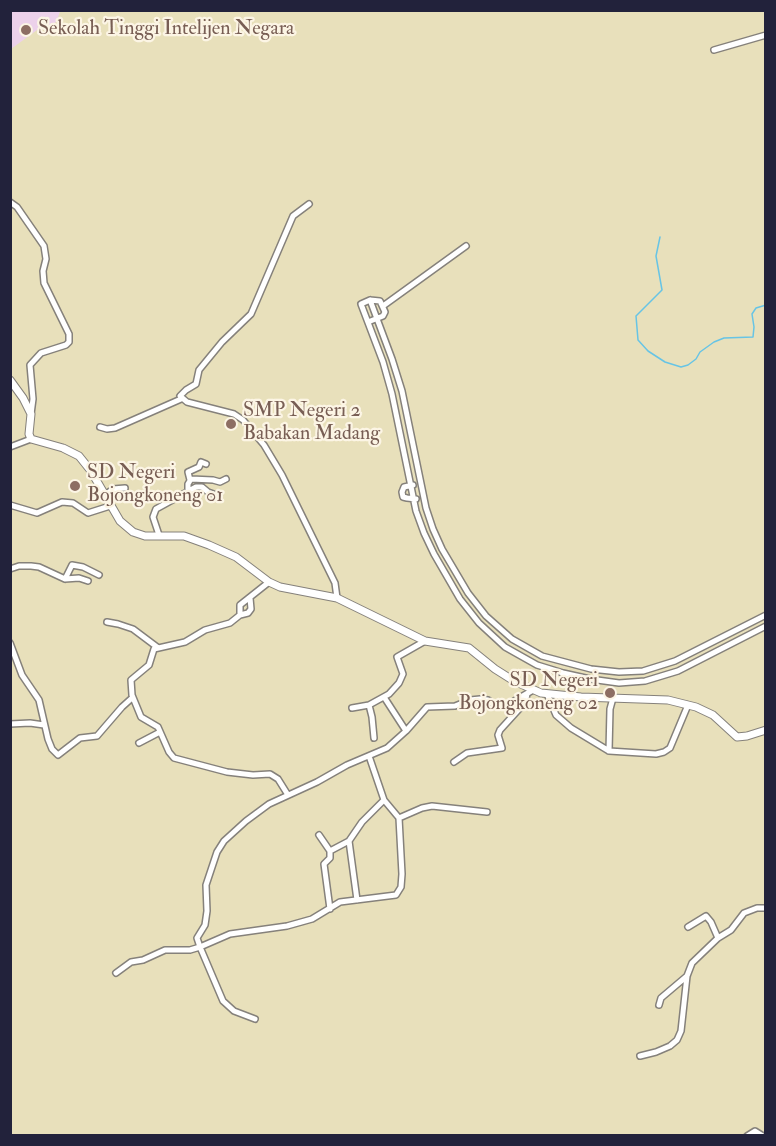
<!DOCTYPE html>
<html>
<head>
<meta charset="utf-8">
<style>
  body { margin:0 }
  #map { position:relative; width:776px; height:1146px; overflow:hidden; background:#e8e0bb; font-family:"IM FELL Double Pica",serif }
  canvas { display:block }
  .frame { position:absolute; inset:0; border:12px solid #22223b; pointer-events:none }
</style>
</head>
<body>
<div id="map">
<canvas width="776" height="1146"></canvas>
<div class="frame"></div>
</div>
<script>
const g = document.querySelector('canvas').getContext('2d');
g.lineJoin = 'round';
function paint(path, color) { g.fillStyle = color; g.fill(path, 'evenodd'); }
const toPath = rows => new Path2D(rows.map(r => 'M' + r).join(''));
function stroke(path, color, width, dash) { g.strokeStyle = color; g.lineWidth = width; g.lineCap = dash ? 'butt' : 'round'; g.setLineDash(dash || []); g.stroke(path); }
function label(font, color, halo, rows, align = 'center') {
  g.font = font + ' "IM FELL Double Pica",serif'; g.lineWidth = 4.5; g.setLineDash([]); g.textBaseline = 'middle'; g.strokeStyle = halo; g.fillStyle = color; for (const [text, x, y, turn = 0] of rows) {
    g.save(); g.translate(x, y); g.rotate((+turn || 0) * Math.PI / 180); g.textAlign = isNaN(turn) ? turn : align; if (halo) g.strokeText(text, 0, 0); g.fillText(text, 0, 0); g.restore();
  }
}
const built = toPath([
  [11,10,60,10,60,11,57,21,48,29,37,30,11,49]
]);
const stream = toPath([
  [660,237,656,256,662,290,636,316,638,340,648,351,665,362,681,367,688,365,696,359,700,352,714,342,724,338,753,337,754,327,752,314,756,308,766,305]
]);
const street = toPath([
  [714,50,766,35],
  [10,202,17,207,44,246,46,259,43,271,44,283,69,334,69,342,66,345,41,353,30,365,33,399,31,414],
  [309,204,293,216,251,314,222,342,199,370,196,384,186,390,180,396,187,402,234,414,243,420,264,445,282,475,335,583,337,598],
  [370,300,392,359,402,391,426,508,433,529,442,549,468,593,486,616,512,639,542,656,591,669,619,672,643,671,675,661,766,615],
  [383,306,466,246],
  [368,322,383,316,385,312,380,301,370,300,361,304,383,362,392,394,416,511,424,533,434,554,460,599,479,623,505,647,537,665,563,673,590,679,619,683,645,681,678,671,766,626],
  [100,427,107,429,115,428,181,399],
  [10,447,31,439],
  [190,480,188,472,199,467,201,462,206,464],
  [413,485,404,487,402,492,403,497,407,498,416,499],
  [188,491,188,484,191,479,213,480,220,482,226,479],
  [104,496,113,489,125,488],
  [10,505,37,513,62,502,73,503,88,513,110,506],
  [159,535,153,517,156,509,196,487,202,487,208,492,219,496],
  [10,569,19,566,31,566,39,567,65,579,79,578,88,581],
  [65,579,72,565,83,567,99,575],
  [250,598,251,609,248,613,240,615,230,623,205,630,185,642,154,649,149,665,131,680,132,695,141,717,158,727,169,752,174,758,227,772,253,775,270,774,278,779,288,795],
  [240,615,240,605,269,582],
  [107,622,118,624,133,629,157,647],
  [10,643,22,675,39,700,48,739,52,749,58,755,80,738,97,736,122,707,132,698],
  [547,694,556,715,571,728,609,751,656,754,664,752,670,748,688,705],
  [384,697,406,731],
  [369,705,372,717,374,738],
  [352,708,369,705,389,694,399,683,403,674,397,657,425,641],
  [10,724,30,723,44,725],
  [139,743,160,732],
  [609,751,610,709,613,698],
  [454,762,467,753,502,748,498,735,500,730,520,708,526,699,527,694],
  [399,818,422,808,432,806,487,812],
  [319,835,330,851,349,841],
  [330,851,330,858,324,864,330,909],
  [357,900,349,841,362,822,384,800],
  [688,927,706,916,711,922,718,938],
  [116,973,131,962,143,960,165,950,190,950,200,947,197,938,205,925,207,911,206,885,217,852,224,841,246,821,269,804,317,782,347,765,387,748,406,731,427,707,455,706,470,700,480,699,488,700,497,707,504,707,533,690],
  [659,1005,661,998,687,976],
  [255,1019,234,1011,223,1001,200,947,230,934,287,926,312,919,340,902,396,895,401,887,402,874,399,818,384,800,369,756],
  [640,1056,656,1052,670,1046,677,1040,681,1031,687,976,692,963,718,938,731,930,744,913,757,908,766,908],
  [747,1136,755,1131,763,1136]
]);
const secondary = toPath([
  [10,380,23,398,31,414,29,434,31,439,63,448,79,456,91,471,120,521,133,532,145,536,184,536,209,545,236,557,269,582,280,587,337,598,425,641,469,648,495,669,514,681,541,693,581,697,668,700,696,707,713,715,737,737,747,736,766,730]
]);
const markers = [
  [26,30,6,"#8d6e63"],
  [231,424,6,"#8d6e63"],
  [75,486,6,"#8d6e63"],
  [610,693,6,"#8d6e63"]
];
const educationNames = [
  ["Sekolah Tinggi Intelijen Negara",38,30],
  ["SMP Negeri 2",243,412],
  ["Babakan Madang",243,435],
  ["SD Negeri",87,474],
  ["Bojongkoneng 01",87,497],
  ["SD Negeri",598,682,"right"],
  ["Bojongkoneng 02",598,705,"right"]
];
paint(built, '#ecd1ea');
stroke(stream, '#67c4e5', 1.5);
stroke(street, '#85817b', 8);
stroke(secondary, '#85817b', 9);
stroke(street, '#fff', 5);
stroke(secondary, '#fff', 7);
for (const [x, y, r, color] of markers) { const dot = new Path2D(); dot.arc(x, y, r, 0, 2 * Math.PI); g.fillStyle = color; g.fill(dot); stroke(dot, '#fcf5e5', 2); }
label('20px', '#785e54', '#fcf5e5', educationNames, 'left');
</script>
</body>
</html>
